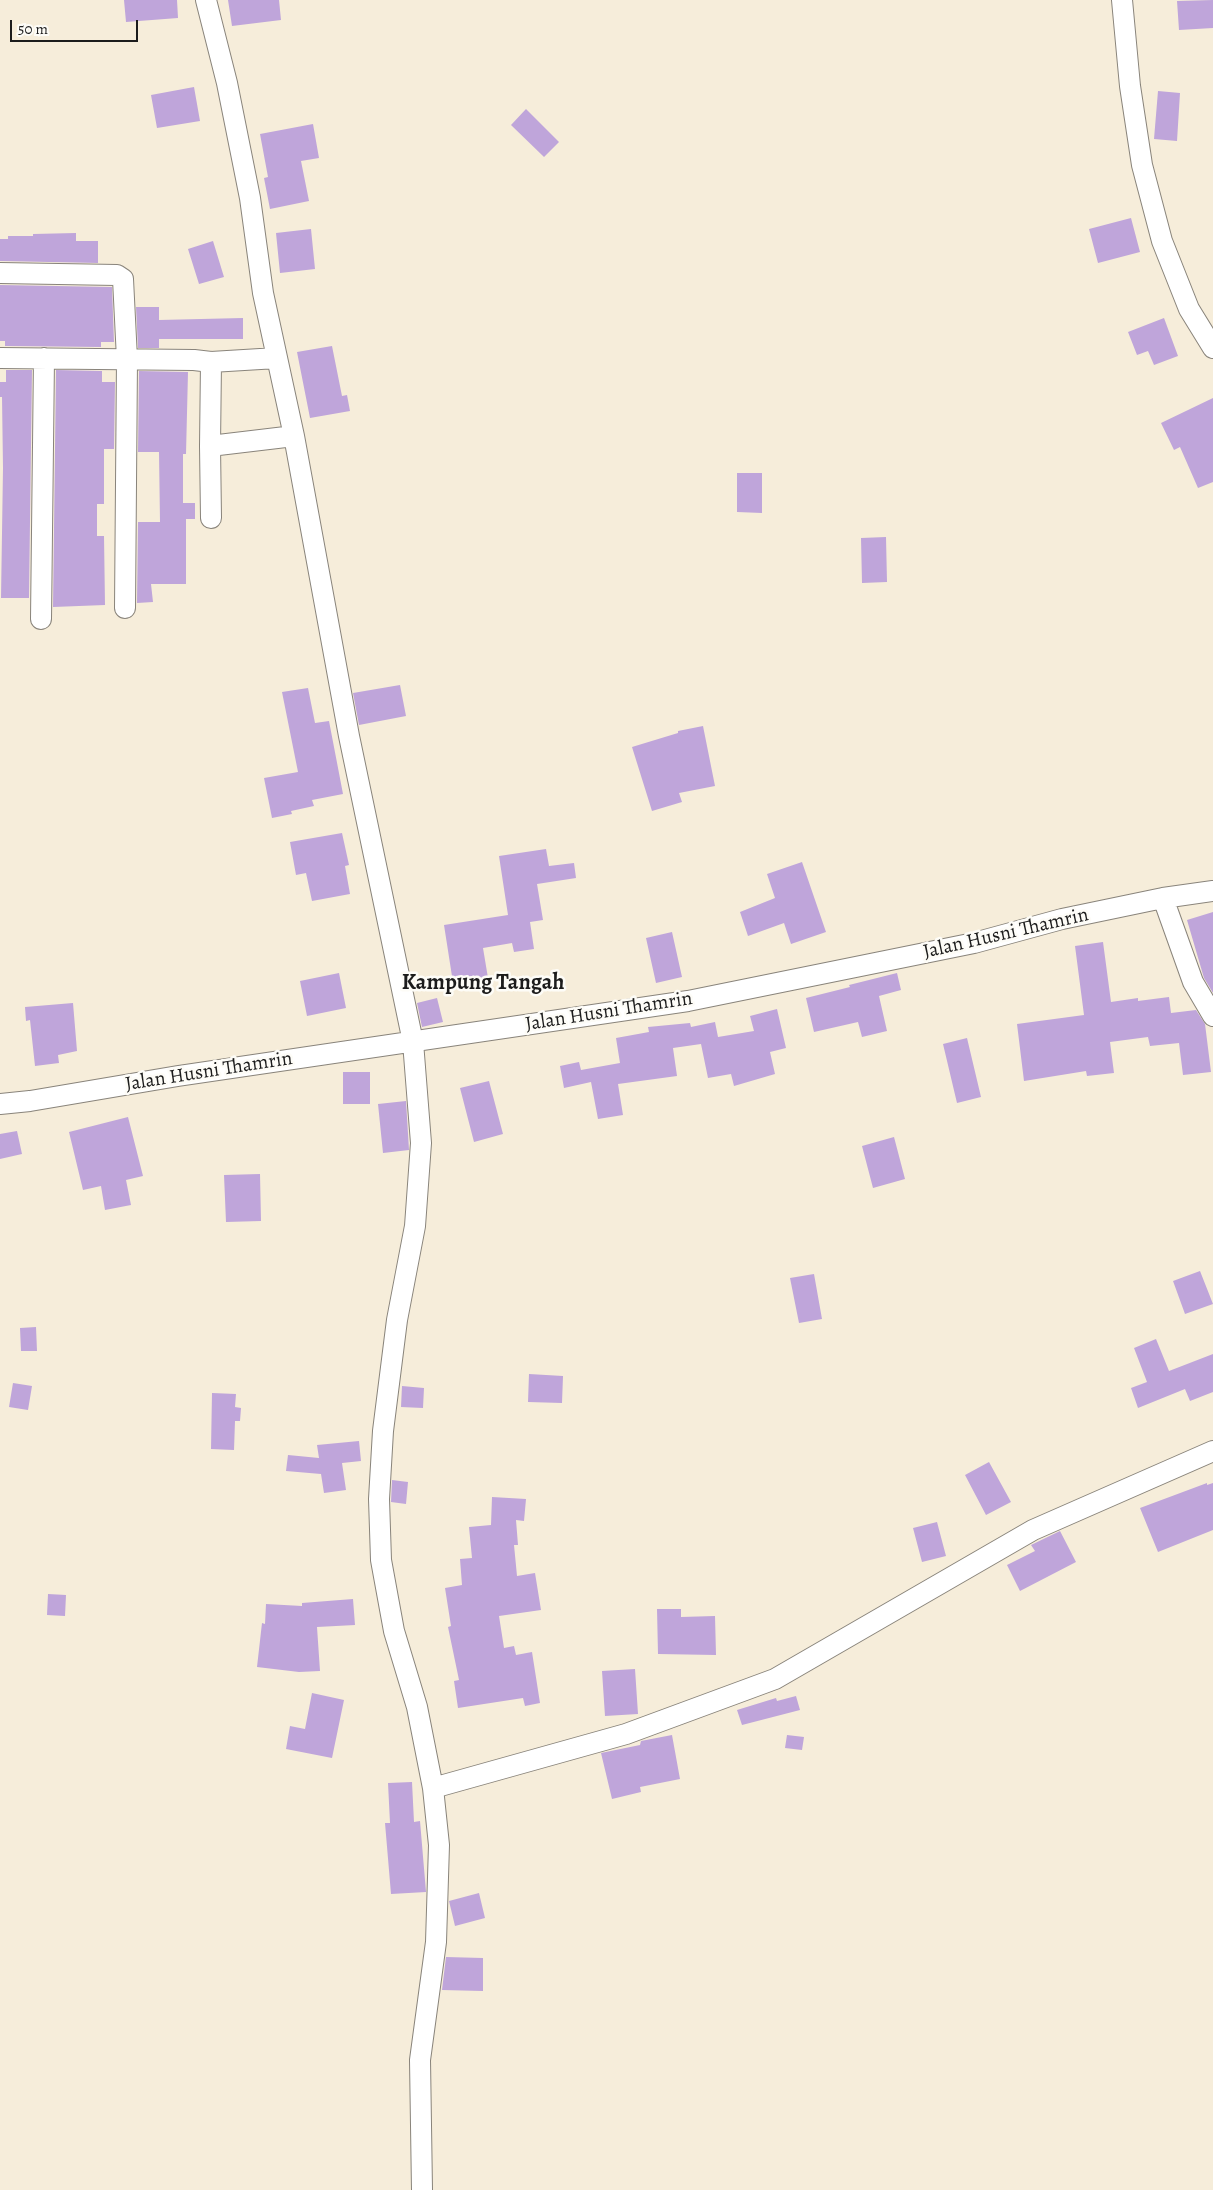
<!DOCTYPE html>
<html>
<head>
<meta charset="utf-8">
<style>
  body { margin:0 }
  #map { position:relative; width:1213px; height:2190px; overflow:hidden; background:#f6edda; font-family:Alegreya,serif }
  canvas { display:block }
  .scale { position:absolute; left:10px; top:20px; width:128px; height:22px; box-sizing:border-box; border:2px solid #1c1c1c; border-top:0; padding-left:6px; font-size:15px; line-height:18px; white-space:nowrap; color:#1c1c1c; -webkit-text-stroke:4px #fdfcf7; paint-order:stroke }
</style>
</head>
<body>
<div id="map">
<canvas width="1213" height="2190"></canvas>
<div class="scale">50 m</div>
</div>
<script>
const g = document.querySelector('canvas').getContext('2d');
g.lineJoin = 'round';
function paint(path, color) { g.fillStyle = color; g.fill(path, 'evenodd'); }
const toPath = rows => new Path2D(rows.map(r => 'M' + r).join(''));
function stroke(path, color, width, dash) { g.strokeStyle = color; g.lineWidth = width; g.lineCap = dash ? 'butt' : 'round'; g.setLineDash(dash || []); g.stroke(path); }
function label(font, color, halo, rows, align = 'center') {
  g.font = font + ' Alegreya,serif'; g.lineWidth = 5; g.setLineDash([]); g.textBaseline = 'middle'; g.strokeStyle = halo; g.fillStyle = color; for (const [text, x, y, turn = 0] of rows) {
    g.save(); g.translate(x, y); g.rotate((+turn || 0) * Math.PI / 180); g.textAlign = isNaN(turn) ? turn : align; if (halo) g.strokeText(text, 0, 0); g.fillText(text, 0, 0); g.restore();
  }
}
const building = toPath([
  [124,0,177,0,178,18,126,22],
  [228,0,279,0,281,20,232,26],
  [1213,0,1213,28,1179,30,1177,1],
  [194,87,200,121,157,128,151,95],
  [1158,91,1180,93,1177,141,1154,139],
  [526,109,559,142,544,157,511,125],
  [313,124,319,158,301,161,309,201,270,209,264,178,268,177,260,134],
  [1131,218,1140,252,1098,263,1089,229],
  [311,229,315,269,280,273,276,233],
  [76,233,76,241,98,241,98,263,0,261,0,239,8,239,8,236,33,236,33,234],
  [213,241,224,277,199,284,188,249],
  [0,285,112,287,114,342,101,342,101,347,5,346,5,341,0,341],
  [136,307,159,307,159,320,243,318,243,339,159,339,159,348,138,348],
  [1164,318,1178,356,1154,365,1148,351,1137,355,1128,332],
  [332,346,342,396,347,395,350,411,310,418,297,352],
  [6,370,32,370,29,598,1,598,3,468,2,397,0,397,0,382,6,382],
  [56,370,102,371,102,382,115,382,114,449,104,449,104,504,97,504,97,536,104,536,105,605,53,607],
  [139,371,188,372,186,454,183,454,183,503,195,503,195,519,186,519,186,584,151,584,153,602,137,603,138,522,160,522,159,452,138,452],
  [1213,398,1213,482,1198,488,1180,447,1174,450,1161,423],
  [737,473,762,473,762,513,737,512],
  [886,537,887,582,862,583,861,538],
  [400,685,406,716,359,725,353,693],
  [308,688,315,723,329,721,343,794,312,800,314,806,291,811,292,814,272,818,264,778,298,772,282,692],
  [703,726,715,786,679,793,682,802,652,811,632,747,678,733,678,731],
  [342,833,349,865,345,866,350,894,312,901,306,873,296,875,290,842],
  [546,849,549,866,574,863,576,878,537,884,543,920,530,922,534,949,514,952,512,943,483,948,489,984,454,989,444,925,508,915,499,856],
  [802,862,826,932,791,944,784,923,748,936,740,912,775,898,767,874],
  [1213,912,1213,993,1204,978,1187,920],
  [672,932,682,977,656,983,646,938],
  [1103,942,1111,1002,1138,998,1138,1001,1169,997,1171,1013,1196,1010,1205,1024,1211,1072,1183,1075,1179,1043,1150,1046,1148,1037,1110,1042,1114,1073,1087,1076,1086,1071,1024,1081,1017,1024,1084,1015,1075,946],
  [339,973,346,1008,307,1016,300,981],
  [897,973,901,990,879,996,887,1031,862,1037,858,1022,814,1032,806,998,850,987,849,985],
  [437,998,443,1022,422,1027,417,1003],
  [73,1003,77,1051,58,1055,59,1063,35,1066,30,1020,26,1021,25,1007],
  [777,1009,786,1048,770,1052,775,1074,734,1086,731,1074,708,1078,701,1044,673,1048,677,1076,618,1084,623,1115,598,1119,591,1082,564,1088,560,1066,579,1062,581,1070,620,1063,616,1038,649,1032,648,1027,690,1023,691,1027,715,1022,718,1037,754,1031,750,1016],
  [967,1038,981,1097,957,1103,943,1044],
  [343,1072,370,1072,370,1104,343,1104],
  [489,1081,503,1134,474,1142,460,1088],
  [406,1101,409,1150,383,1153,378,1104],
  [128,1117,143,1176,126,1180,131,1205,105,1210,101,1186,83,1190,69,1132],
  [17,1131,22,1154,0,1159,0,1134],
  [894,1137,905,1179,873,1188,862,1146],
  [260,1174,261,1221,226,1222,224,1175],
  [1200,1271,1213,1304,1185,1314,1173,1281],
  [814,1274,822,1319,799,1323,790,1278],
  [36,1327,37,1351,21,1351,20,1328],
  [1156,1339,1169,1371,1213,1354,1213,1392,1190,1401,1185,1389,1138,1408,1131,1388,1147,1382,1134,1348],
  [529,1374,563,1376,562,1403,528,1402],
  [13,1383,32,1386,28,1410,9,1407],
  [402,1386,424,1388,423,1408,401,1407],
  [212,1393,236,1394,235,1407,241,1408,240,1421,235,1421,234,1450,211,1449],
  [359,1441,361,1461,342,1463,346,1490,324,1493,321,1474,286,1471,288,1455,319,1458,317,1445],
  [989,1462,1011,1502,986,1515,965,1475],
  [392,1480,408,1482,406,1504,391,1502],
  [1207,1483,1207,1485,1213,1483,1213,1530,1158,1552,1140,1508],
  [492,1497,526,1499,524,1521,516,1520,518,1545,514,1545,517,1576,535,1573,541,1610,499,1616,504,1648,514,1646,516,1655,532,1652,540,1703,525,1706,523,1698,458,1708,454,1681,459,1680,448,1627,451,1626,445,1588,462,1585,460,1559,472,1558,469,1527,491,1525],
  [937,1522,946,1556,922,1562,913,1528],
  [1060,1531,1076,1562,1020,1591,1007,1565,1035,1551,1031,1545],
  [48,1594,66,1595,65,1616,47,1615],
  [353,1599,355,1625,317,1627,320,1671,299,1672,257,1667,262,1623,265,1624,266,1604,302,1606,302,1603],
  [657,1609,681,1609,681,1617,715,1616,716,1655,658,1654],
  [635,1669,638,1714,605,1716,602,1671],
  [312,1693,344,1700,332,1758,286,1749,290,1726,305,1729],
  [796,1696,800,1710,742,1725,737,1710,776,1698,777,1701],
  [672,1735,680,1779,640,1787,641,1792,612,1799,601,1753,640,1745,641,1741],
  [787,1735,804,1737,802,1750,785,1748],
  [412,1782,414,1822,420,1821,426,1892,391,1894,385,1823,390,1823,388,1783],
  [479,1893,485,1918,455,1926,449,1901],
  [446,1957,483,1958,483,1991,442,1990]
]);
const street = toPath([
  [206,0,227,83,250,198,263,293,294,436,349,736,413,1042,421,1143,415,1226,397,1320,383,1431,379,1499,381,1560,394,1631,417,1707,433,1788,439,1845,436,1942,420,2060,422,2190],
  [1122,0,1130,86,1142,165,1162,241,1189,309,1213,348],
  [0,273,117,275,123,279,127,359,125,608],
  [0,358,194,360,211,362,210,446],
  [211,362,277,358],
  [211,518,210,446,294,436],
  [41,619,44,358],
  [1163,898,1193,982,1213,1016],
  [0,1104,30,1101,178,1076,688,1001,974,943,1062,919,1163,898,1213,891],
  [433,1788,626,1734,775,1679,1033,1530,1213,1451]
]);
const streetNames = [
  ["Jalan Husni Thamrin",1006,934,-13],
  ["Jalan Husni Thamrin",609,1012,-9],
  ["Jalan Husni Thamrin",209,1072,-9]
];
const quarterNames = [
  ["Kampung Tangah",483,984]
];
paint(building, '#bfa5da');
stroke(street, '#89847b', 22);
stroke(street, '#fff', 20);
label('20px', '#1c1c1c', '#fdfcf7', streetNames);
label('bold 22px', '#1c1c1c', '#fdfcf7', quarterNames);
</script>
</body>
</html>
